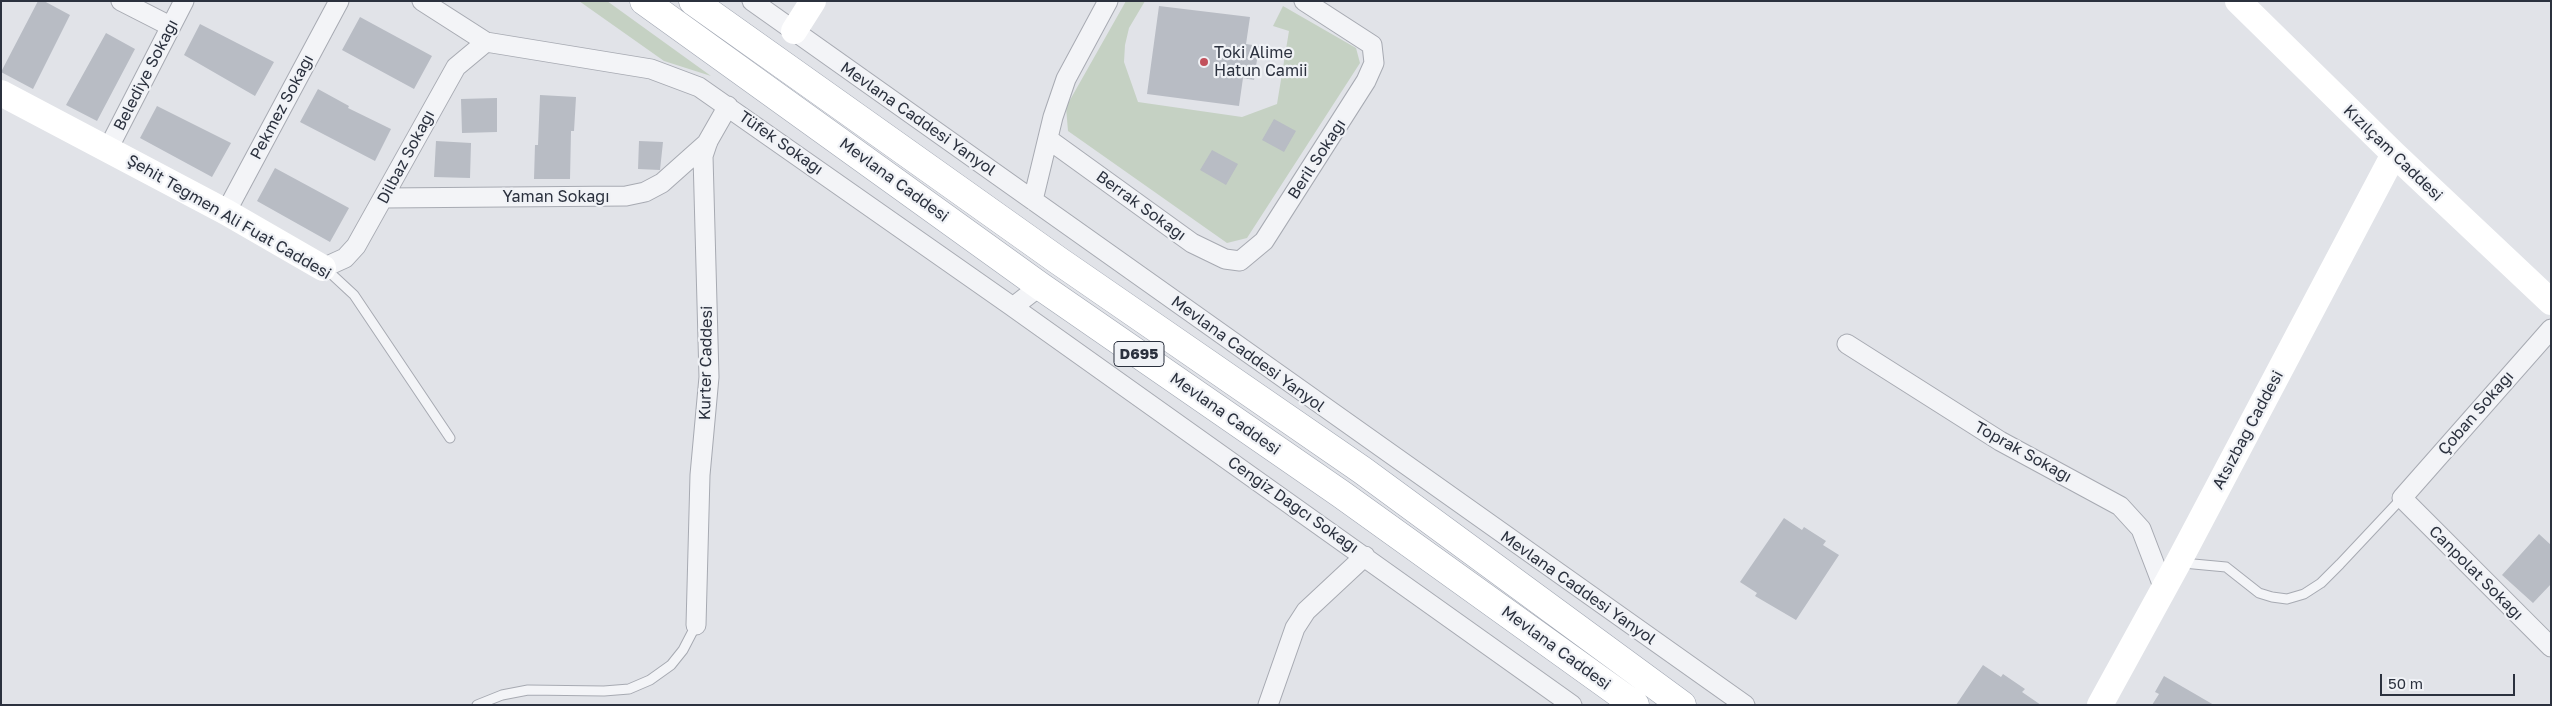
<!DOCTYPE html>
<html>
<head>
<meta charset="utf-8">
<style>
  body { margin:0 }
  #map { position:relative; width:2552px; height:706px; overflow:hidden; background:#e1e3e8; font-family:"Golos Text",sans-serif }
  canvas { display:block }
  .frame { position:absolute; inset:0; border:2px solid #2b313e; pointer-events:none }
  .scale { position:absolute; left:2380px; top:674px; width:135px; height:22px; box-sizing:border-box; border:2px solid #2b313e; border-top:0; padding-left:6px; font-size:15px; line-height:18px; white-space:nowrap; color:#2b313e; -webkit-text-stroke:4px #f0f2f6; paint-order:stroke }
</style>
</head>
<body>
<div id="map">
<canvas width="2552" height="706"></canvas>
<div class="frame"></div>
<div class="scale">50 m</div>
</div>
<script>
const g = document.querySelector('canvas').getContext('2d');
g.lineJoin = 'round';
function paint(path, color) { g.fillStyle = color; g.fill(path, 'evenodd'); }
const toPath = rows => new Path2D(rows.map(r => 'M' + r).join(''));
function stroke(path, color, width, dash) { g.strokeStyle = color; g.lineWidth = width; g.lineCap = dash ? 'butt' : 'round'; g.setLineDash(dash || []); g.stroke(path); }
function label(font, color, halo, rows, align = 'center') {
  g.font = font + ' "Golos Text",sans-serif'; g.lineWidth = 4.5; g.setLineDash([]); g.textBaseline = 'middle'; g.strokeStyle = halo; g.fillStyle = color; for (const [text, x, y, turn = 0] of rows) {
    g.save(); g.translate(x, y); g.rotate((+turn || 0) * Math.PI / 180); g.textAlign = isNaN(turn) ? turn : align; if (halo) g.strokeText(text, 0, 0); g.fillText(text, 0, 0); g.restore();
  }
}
const green = toPath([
  [579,1,607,1,711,76,664,61],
  [1126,1,1145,1,1129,28,1125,45,1124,62,1138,102,1242,117,1277,104,1289,31,1273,26,1283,6,1356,48,1360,63,1247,238,1227,243,1068,131,1066,107]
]);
const building = toPath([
  [38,1,44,1,70,15,33,89,1,72],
  [1159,6,1250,17,1246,44,1259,46,1254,80,1243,78,1239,106,1147,94],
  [360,17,432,56,414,89,342,50],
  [200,24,274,62,255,96,184,55],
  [106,33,135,49,97,121,66,105],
  [318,89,349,106,348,108,391,129,375,161,300,122],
  [540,95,576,97,574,131,571,131,570,179,534,179,535,145,538,145],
  [497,98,497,132,462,133,461,99],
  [157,106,231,143,212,177,140,138],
  [1274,119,1296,131,1284,152,1262,140],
  [436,141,471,143,470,178,434,177],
  [639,141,663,142,660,170,638,169],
  [1212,150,1238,164,1226,185,1200,170],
  [275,168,349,208,330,242,257,201],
  [1784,518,1802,530,1804,527,1826,541,1823,545,1839,555,1796,620,1755,596,1757,593,1740,582],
  [2539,534,2551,545,2551,584,2533,603,2502,575],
  [1983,665,2001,677,2003,674,2025,689,2022,692,2041,705,1956,705],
  [2164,676,2214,705,2152,705,2159,694,2155,692]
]);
const lane = toPath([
  [326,269,354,295,450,438],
  [2183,563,2226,567,2259,593,2272,597,2287,599,2304,594,2321,583,2340,564,2402,498],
  [477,705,502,695,528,690,604,691,629,689,650,680,671,665,683,650,696,625]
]);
const street = toPath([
  [121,1,170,26],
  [422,1,486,42,651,69,699,87,1013,307,1040,286],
  [752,1,1745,705],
  [1048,139,1192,243,1225,259,1240,261,1264,241,1366,81,1374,63,1372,45,1304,1],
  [108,149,184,1],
  [385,198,626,196,645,192,662,183,708,142],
  [1033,200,1053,117,1066,79,1108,1],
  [226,212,339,1],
  [323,268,345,258,356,246,456,67,486,42],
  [1013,307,1572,705],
  [2551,329,2402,498,2551,647],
  [1847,344,2000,441,2120,506,2141,529,2164,589],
  [696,625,700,475,709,377,703,156,708,141,728,106],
  [1268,705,1295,628,1306,611,1365,556]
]);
const secondary = toPath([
  [2238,1,2394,154,2551,302],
  [794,31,813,1],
  [1,93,226,212,323,268],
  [2100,705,2178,563,2394,154]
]);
const primary = toPath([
  [644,1,1040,286,1341,494,1635,705],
  [693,1,1059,261,1362,470,1682,705]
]);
const markers = [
  [1204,62,5,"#c2515c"]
];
const shields = [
  [1139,354,50]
];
const shieldNames = [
  ["D695",1139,354]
];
const poiNames = [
  ["Toki Alime",1214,53],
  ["Hatun Camii",1214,71]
];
const streetNames = [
  ["Belediye Sokağı",146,75,-63],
  ["Pekmez Sokağı",282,107,-62],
  ["Mevlana Caddesi Yanyol",918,119,35],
  ["Tüfek Sokağı",781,143,35],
  ["Kızılçam Caddesi",2393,153,44],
  ["Dilbaz Sokağı",406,157,-62],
  ["Beril Sokağı",1317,159,-57],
  ["Mevlana Caddesi",894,180,36],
  ["Yaman Sokağı",556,197],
  ["Berrak Sokağı",1141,206,36],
  ["Şehit Teğmen Ali Fuat Caddesi",229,217,30],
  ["Mevlana Caddesi Yanyol",1248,354,36],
  ["Kurter Caddesi",706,363,-89],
  ["Çoban Sokağı",2476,413,-49],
  ["Mevlana Caddesi",1225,414,35],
  ["Atsızbağ Caddesi",2248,430,-62],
  ["Toprak Sokağı",2023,452,29],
  ["Cengiz Dağcı Sokağı",1293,505,35],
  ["Canpolat Sokağı",2476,573,45],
  ["Mevlana Caddesi Yanyol",1578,588,35],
  ["Mevlana Caddesi",1556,648,36]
];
paint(green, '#c5d1c3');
paint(building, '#b8bcc4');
stroke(lane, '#a7aab2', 11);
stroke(street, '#a7aab2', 21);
stroke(primary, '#a1a7b3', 29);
stroke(lane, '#f3f4f7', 9);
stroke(street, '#f3f4f7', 19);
stroke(secondary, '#fff', 26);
stroke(primary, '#fff', 28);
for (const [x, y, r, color] of markers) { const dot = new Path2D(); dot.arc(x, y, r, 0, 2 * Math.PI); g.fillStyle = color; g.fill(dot); stroke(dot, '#f0f2f6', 2); }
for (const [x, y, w] of shields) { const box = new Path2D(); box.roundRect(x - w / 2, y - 12.5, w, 25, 4); g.fillStyle = '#f0f2f6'; g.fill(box); stroke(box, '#2b313e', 1); }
label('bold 15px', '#2b313e', null, shieldNames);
label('16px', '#2b313e', '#f0f2f6', poiNames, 'left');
label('16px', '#2b313e', '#f0f2f6', streetNames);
</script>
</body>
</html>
